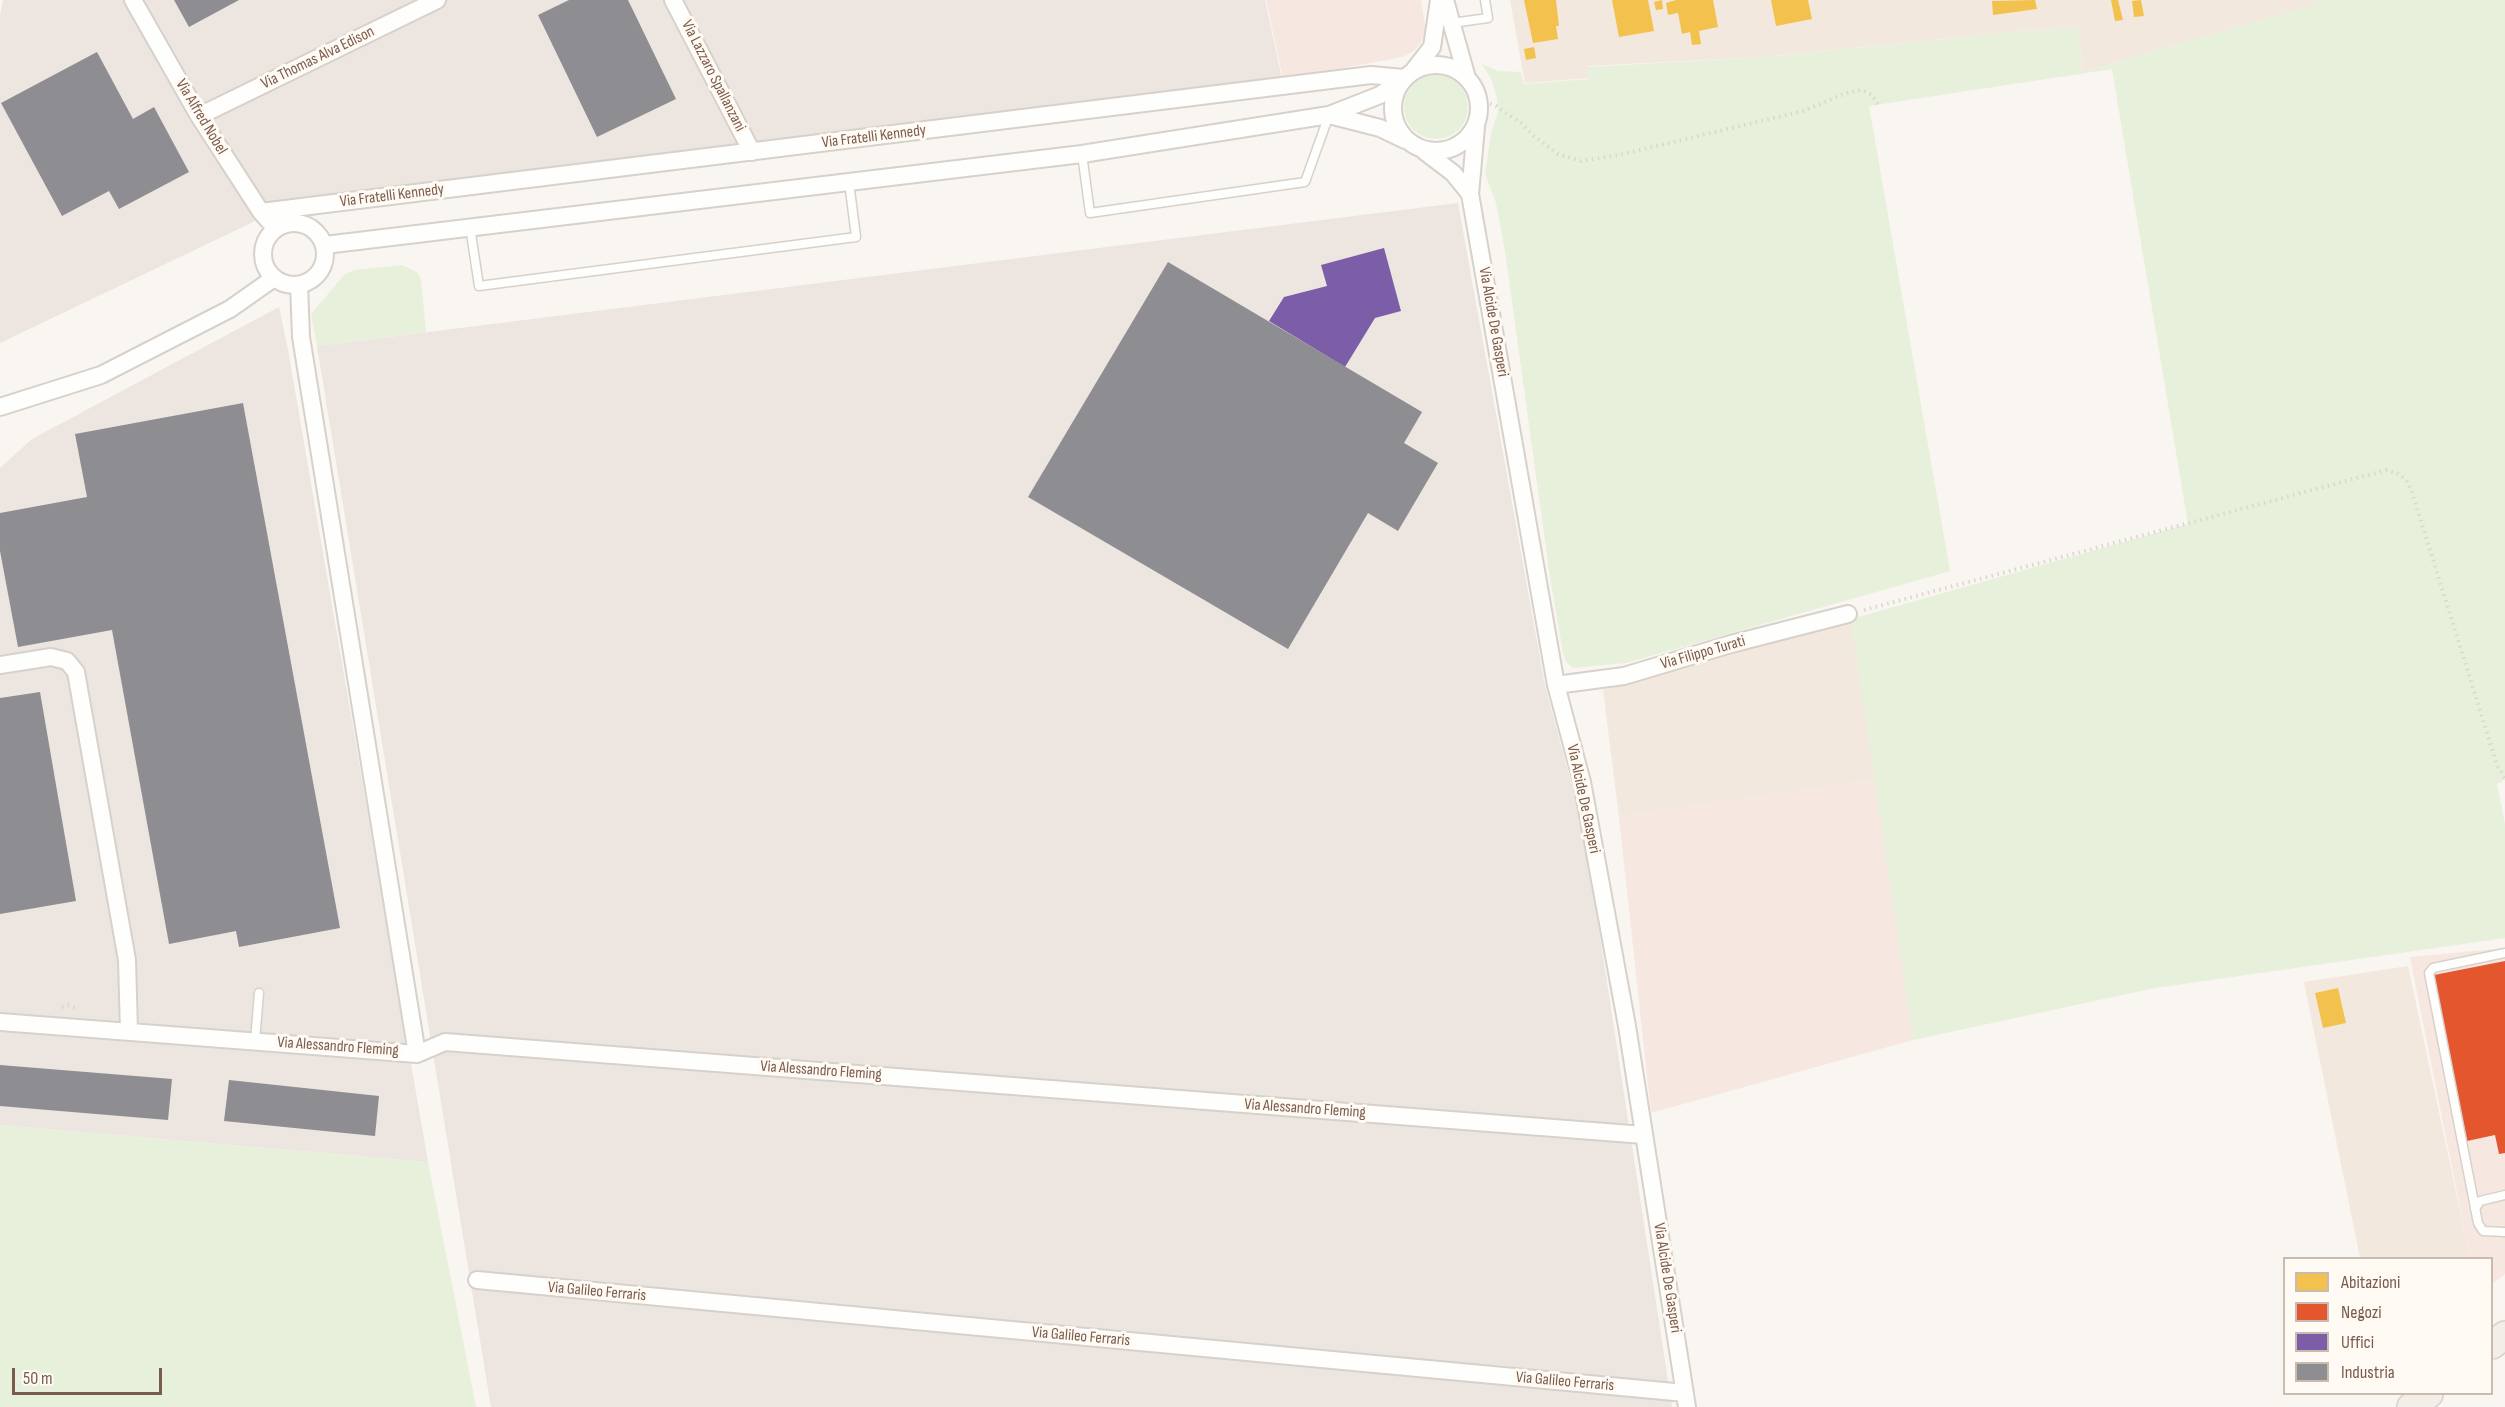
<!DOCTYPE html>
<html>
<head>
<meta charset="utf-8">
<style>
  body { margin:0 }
  #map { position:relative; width:2505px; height:1407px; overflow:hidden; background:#f9f5f0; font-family:"Sofia Sans Condensed",sans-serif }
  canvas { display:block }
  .legend { position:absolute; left:2283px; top:1257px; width:210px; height:138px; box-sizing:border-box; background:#fffaf3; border:2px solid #cabbb1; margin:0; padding:8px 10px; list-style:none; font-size:18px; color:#7a5c4d }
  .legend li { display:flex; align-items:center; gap:12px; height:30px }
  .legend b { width:30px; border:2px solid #cabbb1 }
  .scale { position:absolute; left:12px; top:1368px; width:150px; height:27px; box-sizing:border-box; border:3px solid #7a5c4d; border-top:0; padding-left:8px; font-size:18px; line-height:21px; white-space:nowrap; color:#7a5c4d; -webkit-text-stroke:4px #fffaf3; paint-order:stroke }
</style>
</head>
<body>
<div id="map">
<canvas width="2505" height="1407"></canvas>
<ul class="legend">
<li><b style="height:16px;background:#f2c14e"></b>Abitazioni</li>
<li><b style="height:16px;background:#e4572e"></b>Negozi</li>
<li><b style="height:16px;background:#7b5ea7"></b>Uffici</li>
<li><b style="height:16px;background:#8d8d92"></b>Industria</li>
</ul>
<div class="scale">50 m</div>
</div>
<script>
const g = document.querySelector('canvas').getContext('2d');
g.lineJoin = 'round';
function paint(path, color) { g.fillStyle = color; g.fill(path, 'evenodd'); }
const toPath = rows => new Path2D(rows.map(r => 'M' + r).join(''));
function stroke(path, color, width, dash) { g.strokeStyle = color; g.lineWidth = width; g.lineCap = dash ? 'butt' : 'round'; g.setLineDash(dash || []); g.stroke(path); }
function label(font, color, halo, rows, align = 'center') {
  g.font = font + ' "Sofia Sans Condensed",sans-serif'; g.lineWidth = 6; g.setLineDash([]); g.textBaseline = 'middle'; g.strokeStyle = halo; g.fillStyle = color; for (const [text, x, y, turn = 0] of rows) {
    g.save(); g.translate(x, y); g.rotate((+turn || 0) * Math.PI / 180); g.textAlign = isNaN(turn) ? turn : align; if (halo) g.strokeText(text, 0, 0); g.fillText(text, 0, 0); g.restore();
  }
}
const residential = toPath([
  [1510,0,2316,0,2316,5,2083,72,2077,26,1763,57,1588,66,1589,78,1525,83],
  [1851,619,1877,780,1619,817,1603,690],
  [2408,966,2470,1258,2360,1258,2304,982]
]);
const commercial = toPath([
  [1266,0,1421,0,1426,31,1421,43,1414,51,1403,57,1283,79],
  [1877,780,1913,1040,1651,1113,1619,817],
  [2505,948,2505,1274,2492,1284,2492,1258,2470,1258,2410,957]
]);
const industrial = toPath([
  [3,0,1265,0,1282,79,295,202,0,343,0,16],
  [1458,203,1545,686,1577,804,1593,891,1672,1407,491,1407,317,346],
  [279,307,288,350,428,1162,0,1125,0,468,32,439]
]);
const green = toPath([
  [2316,0,2505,0,2505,780,2497,784,2505,824,2505,938,2155,988,1913,1040,1851,619,2188,524,2112,69,1869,106,1950,571,1626,663,1573,668,1567,663,1563,653,1550,577,1505,251,1496,203,1485,174,1491,133,1498,112,1497,98,1492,81,1482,64,1498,71,1521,72,1524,84,1589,79,1588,67,1764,57,2077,26,2083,72,2315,5],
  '1404 107a32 32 0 1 1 64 0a32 32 0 1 1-64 0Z',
  [402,265,418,273,421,280,426,332,317,346,311,314,345,274,355,270],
  [0,1125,428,1162,476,1407,0,1407]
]);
const homes = toPath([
  [1524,0,1556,0,1559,26,1556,26,1558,39,1533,43],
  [1612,0,1648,0,1654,31,1619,37],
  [1662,0,1663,9,1656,10,1654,2],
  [1676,0,1713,0,1718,27,1699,31,1701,44,1692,45,1690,32,1682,34,1678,13,1668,15,1666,3],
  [1771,0,1808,0,1812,19,1776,26],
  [2035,0,2037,9,1993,15,1992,1],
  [2111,0,2118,0,2123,20,2115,21],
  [2141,0,2144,16,2134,17,2132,1],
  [1534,47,1536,58,1526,60,1524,49],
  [2338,988,2346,1023,2323,1028,2315,993]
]);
const shops = toPath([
  [2505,961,2505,1153,2499,1154,2495,1135,2467,1141,2434,975]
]);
const offices = toPath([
  [1384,248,1401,311,1375,318,1345,367,1269,321,1284,297,1327,286,1321,265]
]);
const industry = toPath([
  [174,0,239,0,189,27],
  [569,0,628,0,676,99,597,137,538,15],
  [97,52,133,119,154,107,189,172,119,209,109,191,62,216,1,103],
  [1168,262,1422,412,1404,443,1438,463,1398,531,1368,513,1288,649,1028,497],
  [243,403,340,928,239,947,236,931,169,944,112,630,18,647,0,551,0,513,87,497,75,434],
  [40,692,76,901,0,914,0,698],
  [0,1065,172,1079,168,1120,0,1106],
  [229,1080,379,1096,375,1136,224,1121]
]);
const path = toPath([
  [1479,99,1496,106,1521,123,1534,136,1558,154,1581,161,1619,155,1803,111,1849,92,1862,90,1872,95,1878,104],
  [1864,610,2387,470,2397,473,2406,480,2411,489,2497,765,2505,778],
  [62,1007,68,1005,79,1009]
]);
const lane = toPath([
  [1452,23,1488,18,1485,0],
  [1082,154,1090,213,1305,182,1329,115],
  [470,227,479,286,856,237,849,182],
  [2505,953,2433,968,2429,973,2478,1223,2483,1231,2505,1232],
  [255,1041,259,993],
  [2475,1209,2480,1201,2505,1195]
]);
const street = toPath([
  [133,0,199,116,261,212,276,229],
  [673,0,752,152],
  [1445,0,1467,78],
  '1393 108a43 43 0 1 1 86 0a43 43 0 1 1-86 0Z',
  [1414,70,1432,47,1439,0],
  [1401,81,1380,95,1329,115,1380,128,1405,140],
  [199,116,437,0],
  [1424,151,1453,173,1470,194,1476,127],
  [1470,194,1556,685,1582,782,1627,1026,1687,1407],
  [261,212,1371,75,1404,78],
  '263 254a31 31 0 1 1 62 0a31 31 0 1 1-62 0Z',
  [325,245,1082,154,1329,115],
  [299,285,301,337,417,1054],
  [0,407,101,375,230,309,274,278],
  [0,665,51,657,67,661,76,672,127,960,129,1031],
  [1556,685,1624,676,1731,644,1848,614],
  [0,1022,417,1054,445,1042,1644,1135],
  [477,1280,1685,1393]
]);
const primary = toPath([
  [2492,1345,2505,1335],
  [2411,1407,2429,1394]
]);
const streetNames = [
  ["Via Thomas Alva Edison",318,58,-26],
  ["Via Lazzaro Spallanzani",713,76,63],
  ["Via Alfred Nobel",201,117,59],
  ["Via Fratelli Kennedy",874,137,-7],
  ["Via Fratelli Kennedy",392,196,-7],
  ["Via Alcide De Gasperi",1493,322,80],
  ["Via Filippo Turati",1703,653,-16],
  ["Via Alcide De Gasperi",1583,799,78],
  ["Via Alessandro Fleming",338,1047,4],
  ["Via Alessandro Fleming",821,1071,4],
  ["Via Alessandro Fleming",1305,1109,4],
  ["Via Alcide De Gasperi",1667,1278,81],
  ["Via Galileo Ferraris",597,1292,5],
  ["Via Galileo Ferraris",1081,1337,5],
  ["Via Galileo Ferraris",1565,1382,5]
];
paint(residential, '#f2e8de');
paint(commercial, '#f6e8e1');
paint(industrial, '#ede5e0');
paint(green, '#e7f0db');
paint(homes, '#f2c14e');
paint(shops, '#e4572e');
paint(offices, '#7b5ea7');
paint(industry, '#8d8d92');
stroke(lane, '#d7d1cb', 11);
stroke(street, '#d7d1cb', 20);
stroke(primary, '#dad1cc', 30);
stroke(path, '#dcd5d0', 4, [1.5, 4.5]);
stroke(lane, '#fefefd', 8);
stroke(street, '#fefefd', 16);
stroke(primary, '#f3eee8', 27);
label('16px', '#7a5c4d', '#fffaf3', streetNames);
</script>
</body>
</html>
